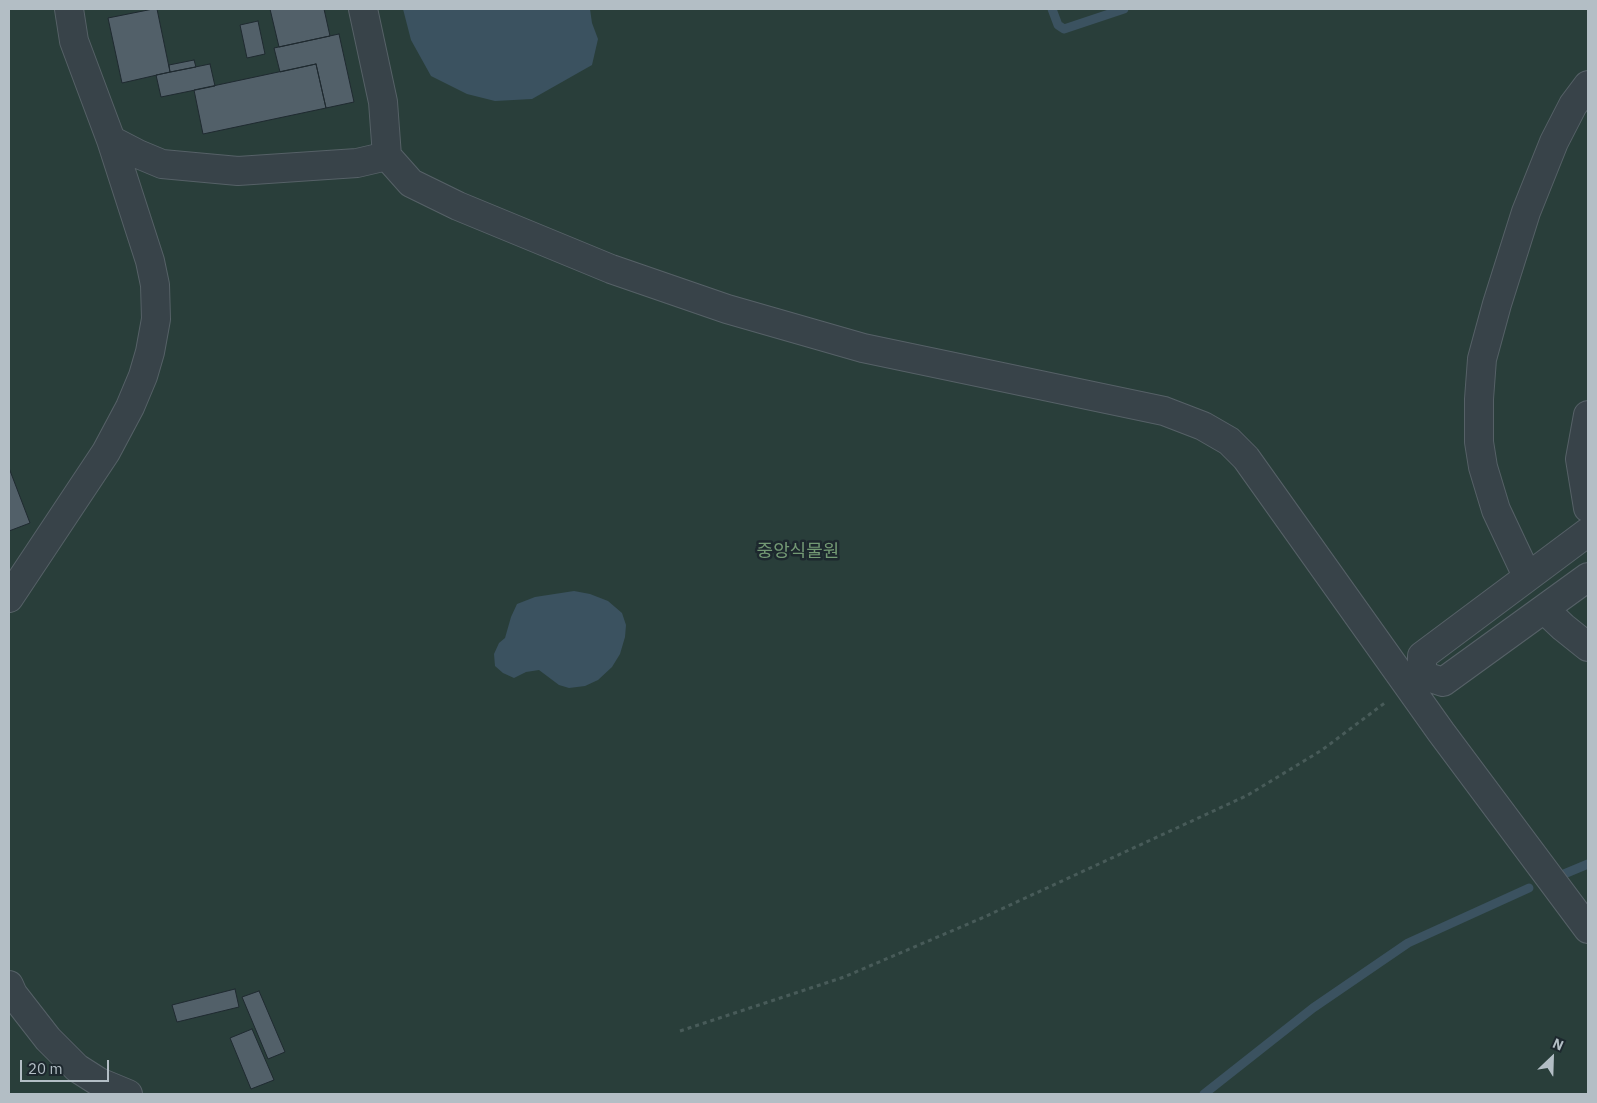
<!DOCTYPE html>
<html>
<head>
<meta charset="utf-8">
<style>
  body { margin:0 }
  #map { position:relative; width:1597px; height:1103px; overflow:hidden; background:#243139; font-family:"IBM Plex Sans",sans-serif }
  canvas { display:block }
  .frame { position:absolute; inset:0; border:10px solid #b3bec5; pointer-events:none }
  .north { position:absolute; left:1527px; top:1033px; width:50px; height:50px; -webkit-text-stroke:4px #1d282e; paint-order:stroke; rotate:24deg; font-size:14px; font-weight:700; line-height:20px; text-align:center; color:#b3bec5 }
  .north::after { content:''; display:block; margin:auto; width:18px; height:22px; background:#b3bec5; clip-path:polygon(50% 0,100% 100%,50% 72%,0 100%) }
  .scale { position:absolute; left:20px; top:1060px; width:89px; height:22px; box-sizing:border-box; border:2px solid #b3bec5; border-top:0; padding-left:6px; font-size:15px; line-height:18px; white-space:nowrap; color:#b3bec5; -webkit-text-stroke:4px #1d282e; paint-order:stroke }
</style>
</head>
<body>
<div id="map">
<canvas width="1597" height="1103"></canvas>
<div class="frame"></div>
<div class="north">N</div>
<div class="scale">20 m</div>
</div>
<script>
const g = document.querySelector('canvas').getContext('2d');
g.lineJoin = 'round';
function paint(path, color) { g.fillStyle = color; g.fill(path, 'evenodd'); }
const toPath = rows => new Path2D(rows.map(r => 'M' + r).join(''));
function stroke(path, color, width, dash) { g.strokeStyle = color; g.lineWidth = width; g.lineCap = dash ? 'butt' : 'round'; g.setLineDash(dash || []); g.stroke(path); }
function label(font, color, halo, rows, align = 'center') {
  g.font = font + ' "IBM Plex Sans","Noto Sans KR",sans-serif'; g.lineWidth = 5; g.setLineDash([]); g.textBaseline = 'middle'; g.strokeStyle = halo; g.fillStyle = color; for (const [text, x, y, turn = 0] of rows) {
    g.save(); g.translate(x, y); g.rotate((+turn || 0) * Math.PI / 180); g.textAlign = isNaN(turn) ? turn : align; if (halo) g.strokeText(text, 0, 0); g.fillText(text, 0, 0); g.restore();
  }
}
const green = toPath([
  [9,9,1588,9,1588,1094,9,1094]
]);
const water = toPath([
  [403,9,590,9,592,23,598,39,592,65,532,99,495,101,467,94,431,76,411,40],
  [574,591,590,594,608,601,622,613,626,625,625,637,620,654,612,667,598,680,585,686,569,688,559,685,539,670,526,672,514,678,503,673,495,666,494,654,499,643,505,638,511,617,517,604,535,597]
]);
const stream = toPath([
  [1052,9,1058,25,1064,29,1124,9],
  [1564,874,1588,864],
  [1204,1094,1313,1008,1408,943,1529,888]
]);
const building = toPath([
  [153,9,157,9,170,72,122,83,108,18,153,9],
  [270,9,324,9,330,36,279,47,270,9],
  [258,21,265,54,247,58,240,25,258,21],
  [339,34,354,102,326,108,316,64,280,72,274,48,339,34],
  [194,60,196,67,170,72,169,65,194,60],
  [210,64,215,86,161,97,156,75,210,64],
  [316,64,326,108,203,134,194,90,316,64],
  [9,468,30,523,9,531,9,468],
  [235,989,239,1007,177,1022,172,1005,235,989],
  [259,991,285,1052,268,1059,242,997,259,991],
  [252,1029,274,1080,251,1089,230,1038,252,1029]
]);
const path = toPath([
  [680,1031,844,977,982,918,1248,795,1322,750,1386,702]
]);
const minor = toPath([
  [363,9,383,102,387,156],
  [111,140,138,154,162,164,238,171,357,163,387,156,411,183,458,206,611,269,727,309,863,348,1164,411,1203,426,1229,441,1246,458,1441,732,1588,929],
  [1588,415,1580,459,1588,508],
  [1588,532,1422,656,1422,675,1443,682,1588,577],
  [1527,576,1496,510,1483,467,1479,442,1479,399,1482,359,1497,304,1526,212,1554,142,1573,105,1588,85],
  [9,598,106,452,130,407,143,376,150,352,156,319,155,285,150,261,111,140,74,41,69,9],
  [1544,609,1563,627,1588,647],
  [9,985,13,994,48,1039,77,1068,99,1082,128,1094]
]);
const parkNames = [
  ["중앙식물원",798,552]
];
paint(green, '#293e3a');
paint(water, '#3b5260');
stroke(stream, '#3b5260', 9);
paint(building, '#526069');
stroke(building, '#1f2a30', 1);
stroke(minor, '#566167', 30);
stroke(path, '#485b59', 3, [4, 4]);
stroke(minor, '#384349', 28);
label('18px', '#739974', '#1d282e', parkNames);
</script>
</body>
</html>
